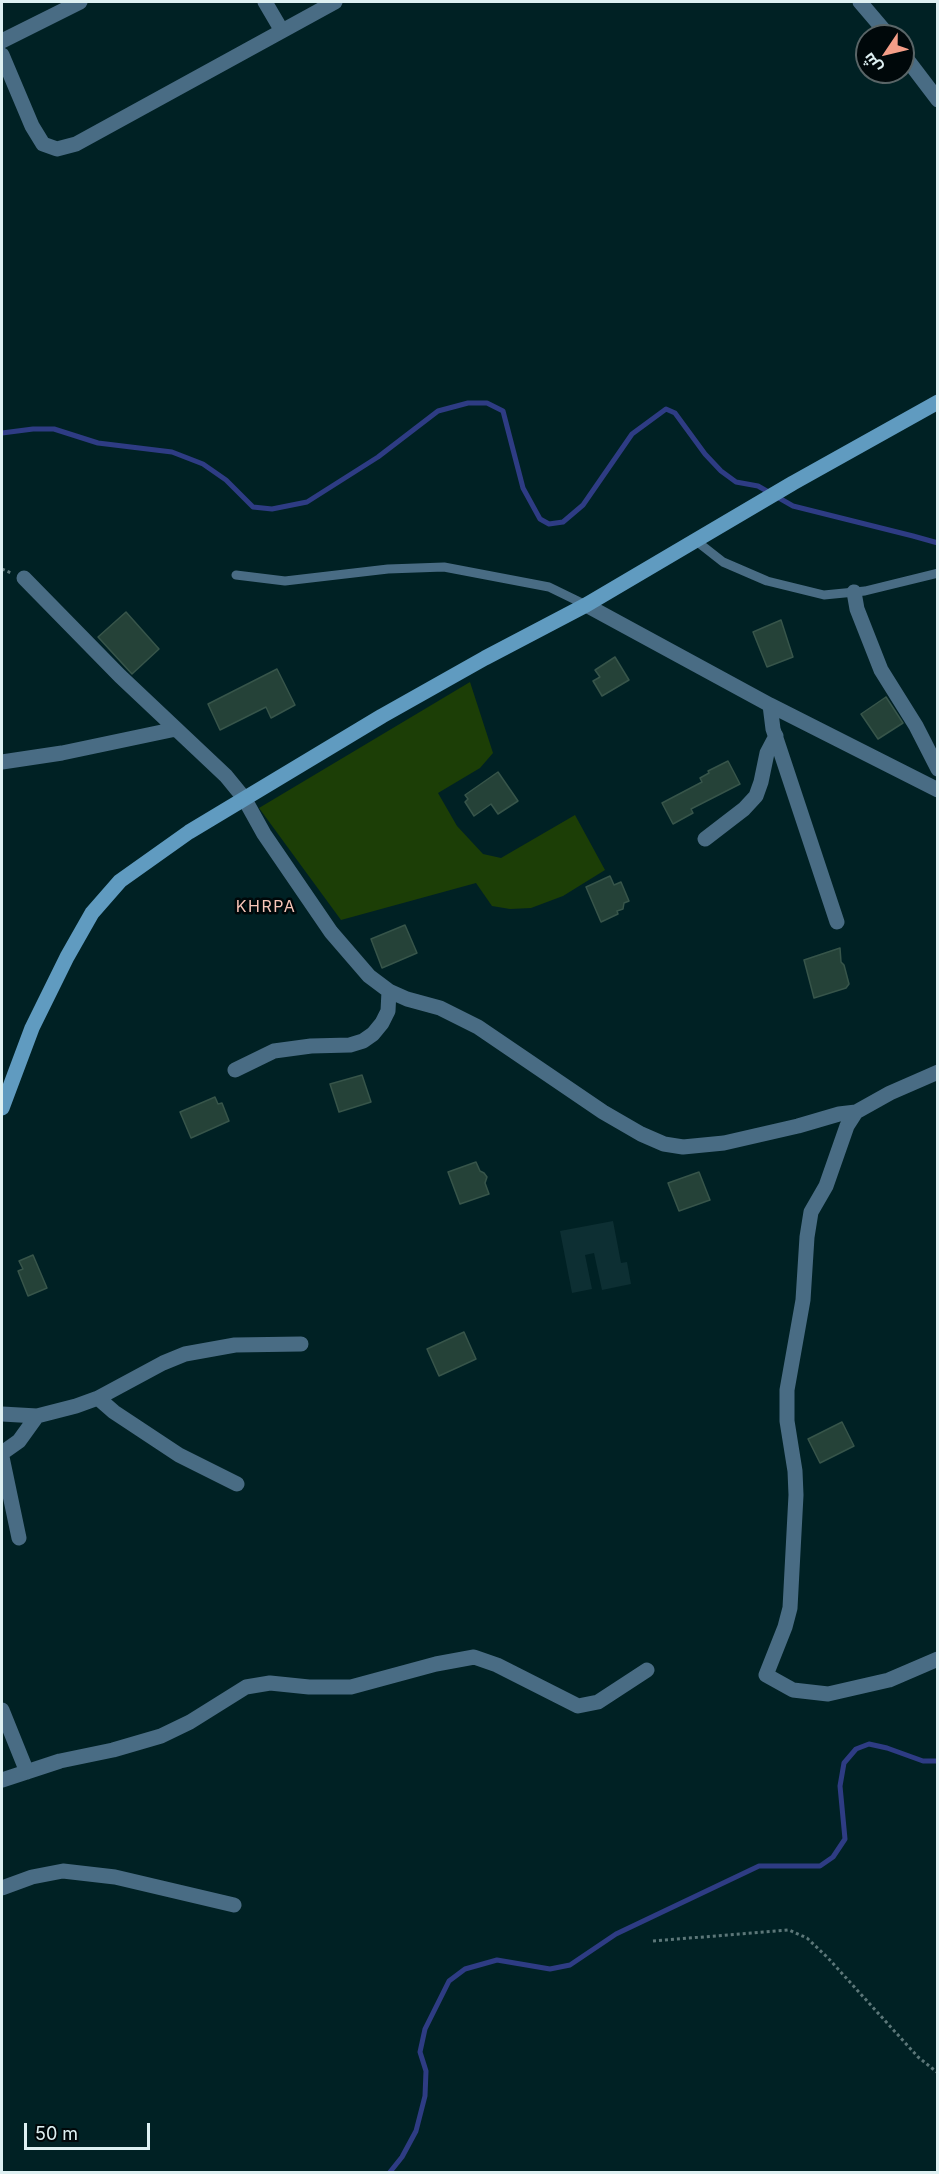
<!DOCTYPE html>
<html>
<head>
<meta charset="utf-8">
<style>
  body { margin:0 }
  #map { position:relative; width:939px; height:2174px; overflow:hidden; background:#002124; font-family:Inter,Cairo,sans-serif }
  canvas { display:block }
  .frame { position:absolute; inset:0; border:3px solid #def0f2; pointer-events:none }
  .north { position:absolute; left:855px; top:24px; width:60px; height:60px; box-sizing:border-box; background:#00080a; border:2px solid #596567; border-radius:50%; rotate:235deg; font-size:16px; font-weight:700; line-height:24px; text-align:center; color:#def0f2 }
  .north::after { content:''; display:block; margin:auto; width:21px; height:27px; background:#f49e88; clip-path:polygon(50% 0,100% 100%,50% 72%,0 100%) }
  .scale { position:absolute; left:24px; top:2123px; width:126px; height:27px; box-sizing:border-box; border:3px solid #def0f2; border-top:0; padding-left:8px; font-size:18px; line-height:21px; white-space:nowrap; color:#def0f2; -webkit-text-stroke:4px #00080a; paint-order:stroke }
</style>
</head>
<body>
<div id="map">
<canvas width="939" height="2174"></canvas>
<div class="frame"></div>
<div class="north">ش</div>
<div class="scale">50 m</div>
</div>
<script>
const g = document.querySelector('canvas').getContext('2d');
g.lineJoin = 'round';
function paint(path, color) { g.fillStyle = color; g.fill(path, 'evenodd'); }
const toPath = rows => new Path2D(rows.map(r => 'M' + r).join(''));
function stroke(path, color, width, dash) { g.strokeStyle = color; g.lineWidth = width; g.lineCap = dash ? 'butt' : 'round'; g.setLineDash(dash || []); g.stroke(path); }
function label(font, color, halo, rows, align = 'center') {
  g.font = font + ' Inter,sans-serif'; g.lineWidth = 5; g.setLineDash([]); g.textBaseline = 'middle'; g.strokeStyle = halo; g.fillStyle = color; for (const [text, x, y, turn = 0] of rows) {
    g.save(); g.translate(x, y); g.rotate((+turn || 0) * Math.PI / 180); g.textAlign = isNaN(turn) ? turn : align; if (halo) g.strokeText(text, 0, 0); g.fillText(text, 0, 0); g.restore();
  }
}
const built = toPath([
  [613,1221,621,1263,627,1262,631,1284,602,1290,594,1253,585,1255,592,1289,572,1293,560,1231]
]);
const green = toPath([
  [470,682,493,753,480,768,438,793,457,826,483,854,501,858,575,815,605,870,563,896,531,908,510,909,492,906,476,883,341,920,259,808]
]);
const stream = toPath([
  [2,433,33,429,54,429,98,443,172,452,203,464,226,480,253,507,272,509,307,502,378,457,438,411,468,403,487,403,503,411,523,488,540,519,549,524,563,522,583,505,632,434,666,409,675,413,705,454,721,471,736,482,758,486,793,506,913,536,938,543],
  [390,2172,402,2157,416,2131,425,2096,426,2071,420,2052,425,2029,449,1981,465,1969,497,1960,550,1969,570,1965,616,1934,759,1866,820,1866,833,1857,845,1839,840,1786,844,1763,856,1749,869,1744,887,1748,923,1761,938,1761]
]);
const building = toPath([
  [126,612,159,649,132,674,98,637,126,612],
  [781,620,793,657,767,667,753,632,781,620],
  [615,657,629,680,602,696,593,681,600,677,595,670,615,657],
  [277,669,295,705,271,718,266,707,220,730,208,704,277,669],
  [886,697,903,723,878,739,861,714,886,697],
  [728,761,740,784,691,809,693,813,673,824,662,803,702,782,700,778,709,773,708,771,728,761],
  [498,772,518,801,498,814,491,804,474,816,465,802,468,799,465,795,498,772],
  [610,876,614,885,621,882,629,901,624,903,623,909,617,911,618,914,601,922,586,887,610,876],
  [405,925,417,953,382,968,371,939,405,925],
  [840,948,841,962,844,965,849,984,846,988,814,998,804,960,840,948],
  [362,1075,371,1102,339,1112,330,1084,362,1075],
  [215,1097,218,1104,222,1103,229,1121,191,1138,180,1112,215,1097],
  [476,1162,480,1171,484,1173,487,1177,485,1183,489,1194,460,1204,448,1172,476,1162],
  [699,1172,710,1200,679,1211,668,1183,699,1172],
  [33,1255,47,1288,28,1296,18,1271,23,1269,19,1261,33,1255],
  [464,1332,476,1359,439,1376,427,1349,464,1332],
  [842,1422,854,1446,820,1463,808,1439,842,1422]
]);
const path = toPath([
  [2,569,11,573],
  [653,1941,789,1930,807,1938,828,1958,918,2057,938,2073]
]);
const lane = toPath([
  [695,540,723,562,767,581,824,595,865,591,938,573],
  [236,575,285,581,388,569,444,567,549,587,586,605]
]);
const street = toPath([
  [265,2,282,31],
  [860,2,889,36],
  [2,41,80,2],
  [903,54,938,100],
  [2,55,32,126,43,144,57,149,76,144,335,2],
  [24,578,120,676,226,776,244,798,264,834,331,932,369,976,389,991,407,999,440,1008,478,1027,603,1112,641,1134,664,1144,683,1147,724,1143,798,1126,839,1114,856,1112],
  [854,592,857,609,881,670,916,726,938,769],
  [586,605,770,705,938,790],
  [770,705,773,729,837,922],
  [2,762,62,753,176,729],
  [705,839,744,809,756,796,761,782,767,753,776,736],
  [235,1070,274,1051,311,1046,350,1045,363,1041,373,1034,382,1023,388,1011,389,991],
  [938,1072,890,1093,856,1112,847,1126,826,1186,811,1212,807,1237,803,1300,787,1390,787,1421,795,1471,796,1495,790,1608,785,1627,766,1675,793,1690,828,1694,889,1680,938,1659],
  [98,1398,114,1412,179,1455,237,1484],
  [2,1414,37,1416,76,1406,98,1398,163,1363,185,1354,235,1345,301,1344],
  [2,1453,19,1441,37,1416],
  [2,1457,19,1538],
  [2,1710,27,1772],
  [2,1780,60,1761,113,1750,161,1736,190,1722,246,1687,270,1683,309,1687,351,1687,436,1664,474,1657,497,1665,578,1706,598,1702,647,1670],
  [2,1888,32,1877,63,1871,115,1877,234,1905]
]);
const secondary = toPath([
  [2,1108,32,1028,67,957,92,913,120,881,189,832,382,716,485,658,586,605,793,483,938,402]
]);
const neighbourhoodNames = [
  ["KHRPA",266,907]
];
paint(built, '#0d2f33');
paint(green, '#1c3e06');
stroke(stream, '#2e3c84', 5);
paint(building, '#254238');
stroke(building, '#37554a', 1.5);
stroke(path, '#5c7779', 3, [3, 3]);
stroke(lane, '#496c84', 9);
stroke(street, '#496c84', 15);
stroke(secondary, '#609bc0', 15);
g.letterSpacing = '1.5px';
label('16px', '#f8c6b9', '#00080a', neighbourhoodNames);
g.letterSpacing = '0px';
</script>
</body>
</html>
